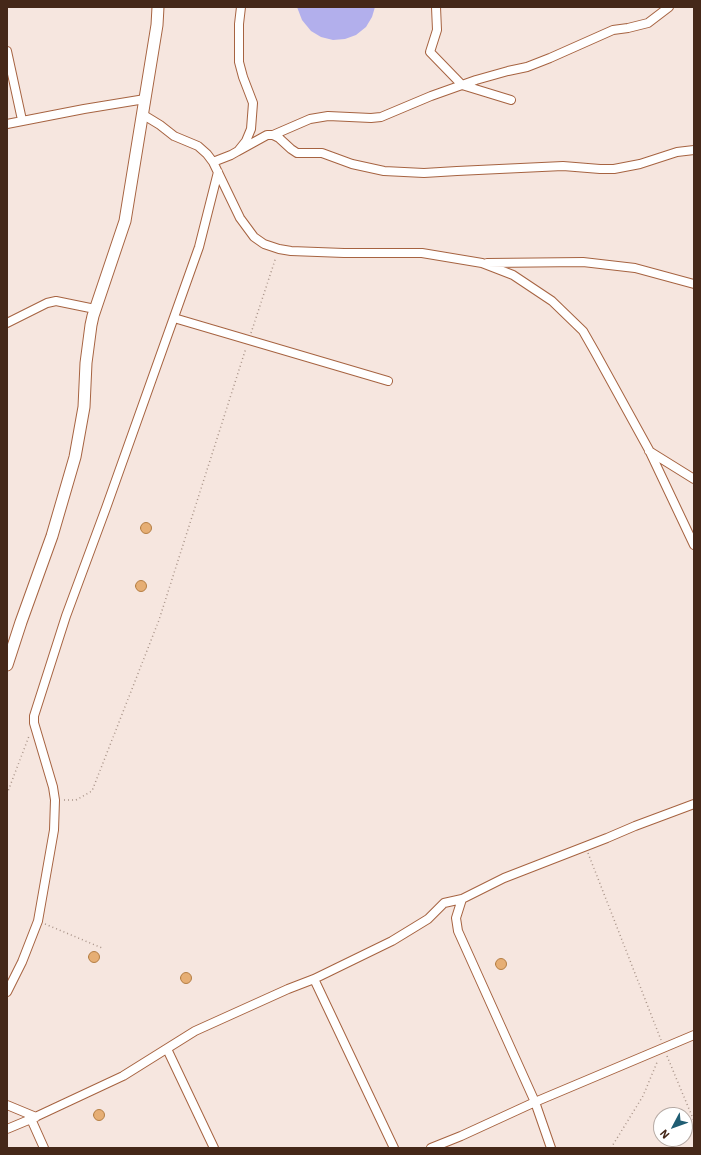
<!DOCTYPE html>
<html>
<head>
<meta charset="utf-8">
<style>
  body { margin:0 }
  #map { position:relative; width:701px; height:1155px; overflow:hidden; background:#f6e6df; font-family:"IBM Plex Sans",sans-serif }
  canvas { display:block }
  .frame { position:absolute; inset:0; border:8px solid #452819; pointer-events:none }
  .north { position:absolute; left:653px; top:1107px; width:40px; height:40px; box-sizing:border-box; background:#fff; border:1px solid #b5a9a3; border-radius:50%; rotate:229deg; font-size:11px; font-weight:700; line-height:16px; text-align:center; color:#452819 }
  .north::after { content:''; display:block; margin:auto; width:14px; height:18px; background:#205e74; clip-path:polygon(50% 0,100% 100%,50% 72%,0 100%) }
</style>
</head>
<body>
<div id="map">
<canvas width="701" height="1155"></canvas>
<div class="frame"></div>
<div class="north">N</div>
</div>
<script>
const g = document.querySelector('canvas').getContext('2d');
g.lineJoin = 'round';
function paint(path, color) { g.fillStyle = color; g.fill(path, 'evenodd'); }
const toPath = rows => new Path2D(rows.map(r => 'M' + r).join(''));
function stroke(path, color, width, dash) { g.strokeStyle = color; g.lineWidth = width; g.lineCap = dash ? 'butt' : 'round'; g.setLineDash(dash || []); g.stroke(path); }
const water = toPath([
  [297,7,375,7,372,17,366,27,356,35,345,39,333,40,321,37,311,31,302,20]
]);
const shadow = toPath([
  '142.5 528a4.5 4.5 0 1 1 9 0a4.5 4.5 0 1 1-9 0Z',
  '136.5 587a4.5 4.5 0 1 1 9 0a4.5 4.5 0 1 1-9 0Z',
  '90.5 957a4.5 4.5 0 1 1 9 0a4.5 4.5 0 1 1-9 0Z',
  '497.5 964a4.5 4.5 0 1 1 9 0a4.5 4.5 0 1 1-9 0Z',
  '181.5 979a4.5 4.5 0 1 1 9 0a4.5 4.5 0 1 1-9 0Z',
  '94.5 1115a4.5 4.5 0 1 1 9 0a4.5 4.5 0 1 1-9 0Z'
]);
const building = toPath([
  '140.5 528a5.5 5.5 0 1 1 11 0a5.5 5.5 0 1 1-11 0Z',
  '135.5 586a5.5 5.5 0 1 1 11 0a5.5 5.5 0 1 1-11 0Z',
  '88.5 957a5.5 5.5 0 1 1 11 0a5.5 5.5 0 1 1-11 0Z',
  '495.5 964a5.5 5.5 0 1 1 11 0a5.5 5.5 0 1 1-11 0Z',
  '180.5 978a5.5 5.5 0 1 1 11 0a5.5 5.5 0 1 1-11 0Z',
  '93.5 1115a5.5 5.5 0 1 1 11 0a5.5 5.5 0 1 1-11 0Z'
]);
const path = toPath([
  [251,333,276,257],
  [7,794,29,736],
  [64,800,76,800,92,791,159,620,246,348],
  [588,853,661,1040],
  [45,924,102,948],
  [667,1056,694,1121],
  [611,1148,643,1096,658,1060]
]);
const street = toPath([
  [436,7,437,30,430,52,462,85,511,100],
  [7,51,22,120],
  [142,114,160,125,174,136,198,146,207,154,213,162,240,218,254,237,264,244,279,249,291,251,344,253,422,253,482,263,513,275,552,301,583,331,595,352,649,450,694,545],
  [7,124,84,109,145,99],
  [273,135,310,119,328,116,371,118,381,117,431,96,476,80,508,71,527,67,550,58,613,30,628,28,648,23,669,7],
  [238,151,267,135,273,135,279,138,291,149,297,153,322,153,352,164,384,171,424,173,457,171,563,166,600,169,614,169,640,164,677,152,694,150],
  [213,162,231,155,238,151,246,141,251,129,253,103,243,77,239,62,239,24,241,7],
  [487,263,583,262,635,268,694,284],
  [174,318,388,381],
  [7,323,47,303,56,301,95,309],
  [649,451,694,479],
  [462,899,456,918,458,931,535,1102,551,1148],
  [314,979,394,1148],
  [7,992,22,962,38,921,54,830,55,800,53,787,34,723,34,716,66,616,106,508,199,247,218,172],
  [167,1049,214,1148],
  [7,1105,36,1117],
  [7,1129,31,1119],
  [44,1148,31,1119,123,1076,195,1031,288,989,314,979,392,941,428,919,444,903,462,899,504,878,607,838,635,826,694,804],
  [431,1148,461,1136,535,1102,694,1035]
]);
const secondary = toPath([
  [7,665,21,622,52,536,75,457,84,407,86,363,91,325,93,316,125,221,157,25,158,7]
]);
paint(water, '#b2afec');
paint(shadow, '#0003');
paint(building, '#e6ae74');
stroke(building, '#b47e44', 1);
stroke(street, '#a66341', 10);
stroke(secondary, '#a66341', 13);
stroke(path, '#a99489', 1.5, [1, 3]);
stroke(street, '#fff', 8);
stroke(secondary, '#fff', 11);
</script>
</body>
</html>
